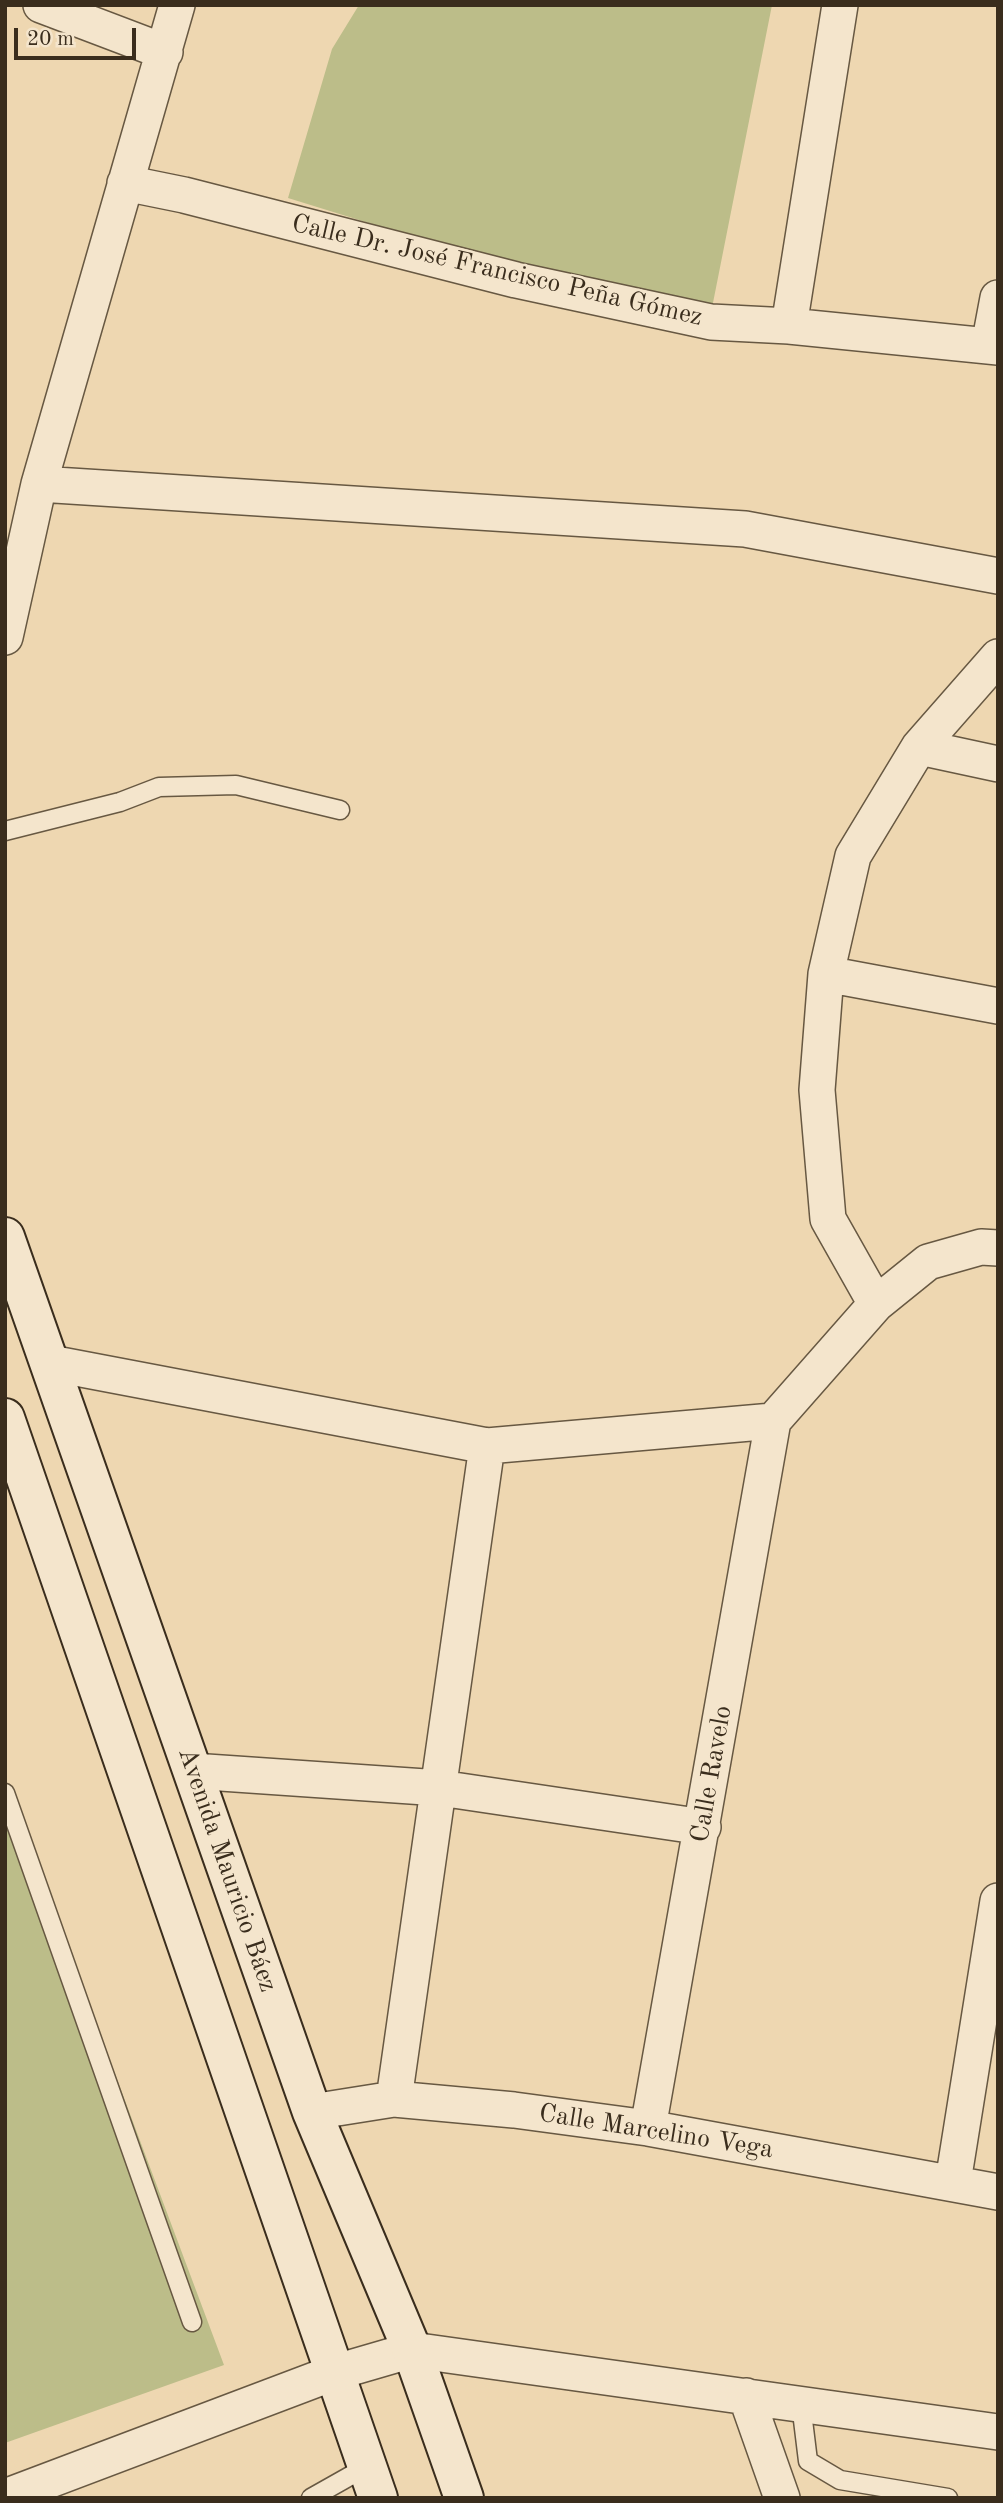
<!DOCTYPE html>
<html>
<head>
<meta charset="utf-8">
<style>
  body { margin:0 }
  #map { position:relative; width:1003px; height:2503px; overflow:hidden; background:#eed7b1; font-family:"Old Standard TT",serif }
  canvas { display:block }
  .frame { position:absolute; inset:0; border:7px solid #3a2d1d; pointer-events:none }
  .scale { position:absolute; left:14px; top:28px; width:122px; height:32px; box-sizing:border-box; border:4px solid #3a2d1d; border-top:0; padding-left:9px; font-size:21px; line-height:24px; white-space:nowrap; color:#3a2d1d; -webkit-text-stroke:5px #f4e5cc; paint-order:stroke }
</style>
</head>
<body>
<div id="map">
<canvas width="1003" height="2503"></canvas>
<div class="frame"></div>
<div class="scale">20 m</div>
</div>
<script>
const g = document.querySelector('canvas').getContext('2d');
g.lineJoin = 'round';
function paint(path, color) { g.fillStyle = color; g.fill(path, 'evenodd'); }
const toPath = rows => new Path2D(rows.map(r => 'M' + r).join(''));
function stroke(path, color, width, dash) { g.strokeStyle = color; g.lineWidth = width; g.lineCap = dash ? 'butt' : 'round'; g.setLineDash(dash || []); g.stroke(path); }
function label(font, color, halo, rows, align = 'center') {
  g.font = font + ' "Old Standard TT",serif'; g.lineWidth = 5; g.setLineDash([]); g.textBaseline = 'middle'; g.strokeStyle = halo; g.fillStyle = color; for (const [text, x, y, turn = 0] of rows) {
    g.save(); g.translate(x, y); g.rotate((+turn || 0) * Math.PI / 180); g.textAlign = isNaN(turn) ? turn : align; if (halo) g.strokeText(text, 0, 0); g.fillText(text, 0, 0); g.restore();
  }
}
const green = toPath([
  [359,5,772,5,708,328,288,198,332,49],
  [5,1780,224,2365,5,2443]
]);
const lane = toPath([
  [5,831,120,802,159,787,236,785,340,810],
  [5,1793,192,2322],
  [801,2404,808,2461,840,2480,948,2498],
  [311,2498,366,2467]
]);
const street = toPath([
  [41,5,165,52],
  [125,183,184,195,516,280,711,322,789,326,998,347],
  [789,326,840,5],
  [989,346,998,298],
  [39,484,745,529,998,576],
  [5,637,39,484,177,5],
  [919,747,998,764],
  [826,974,998,1006],
  [876,1304,828,1219,817,1090,826,974,853,856,919,747,998,657],
  [50,1363,487,1446,773,1421,876,1304,928,1262,981,1247,998,1248],
  [192,1771,440,1788,703,1827],
  [394,2099,487,1446],
  [312,2112,394,2099,514,2110,648,2128,998,2192],
  [648,2128,773,1421],
  [953,2182,998,1901],
  [746,2396,782,2498],
  [5,2497,333,2373,412,2350,998,2432]
]);
const secondary = toPath([
  [5,1237,312,2112,412,2350,464,2498],
  [5,1418,378,2498]
]);
const streetNames = [
  ["Calle Dr. José Francisco Peña Gómez",497,271,13],
  ["Calle Ravelo",712,1774,-80],
  ["Avenida Mauricio Báez",227,1870,71],
  ["Calle Marcelino Vega",656,2132,9]
];
paint(green, '#bcbd89');
stroke(lane, '#675842', 21);
stroke(street, '#675842', 38);
stroke(secondary, '#3a2d1d', 42);
stroke(lane, '#f4e5cc', 18);
stroke(street, '#f4e5cc', 35);
stroke(secondary, '#f4e5cc', 38);
label('26px', '#3a2d1d', '#f4e5cc', streetNames);
</script>
</body>
</html>
